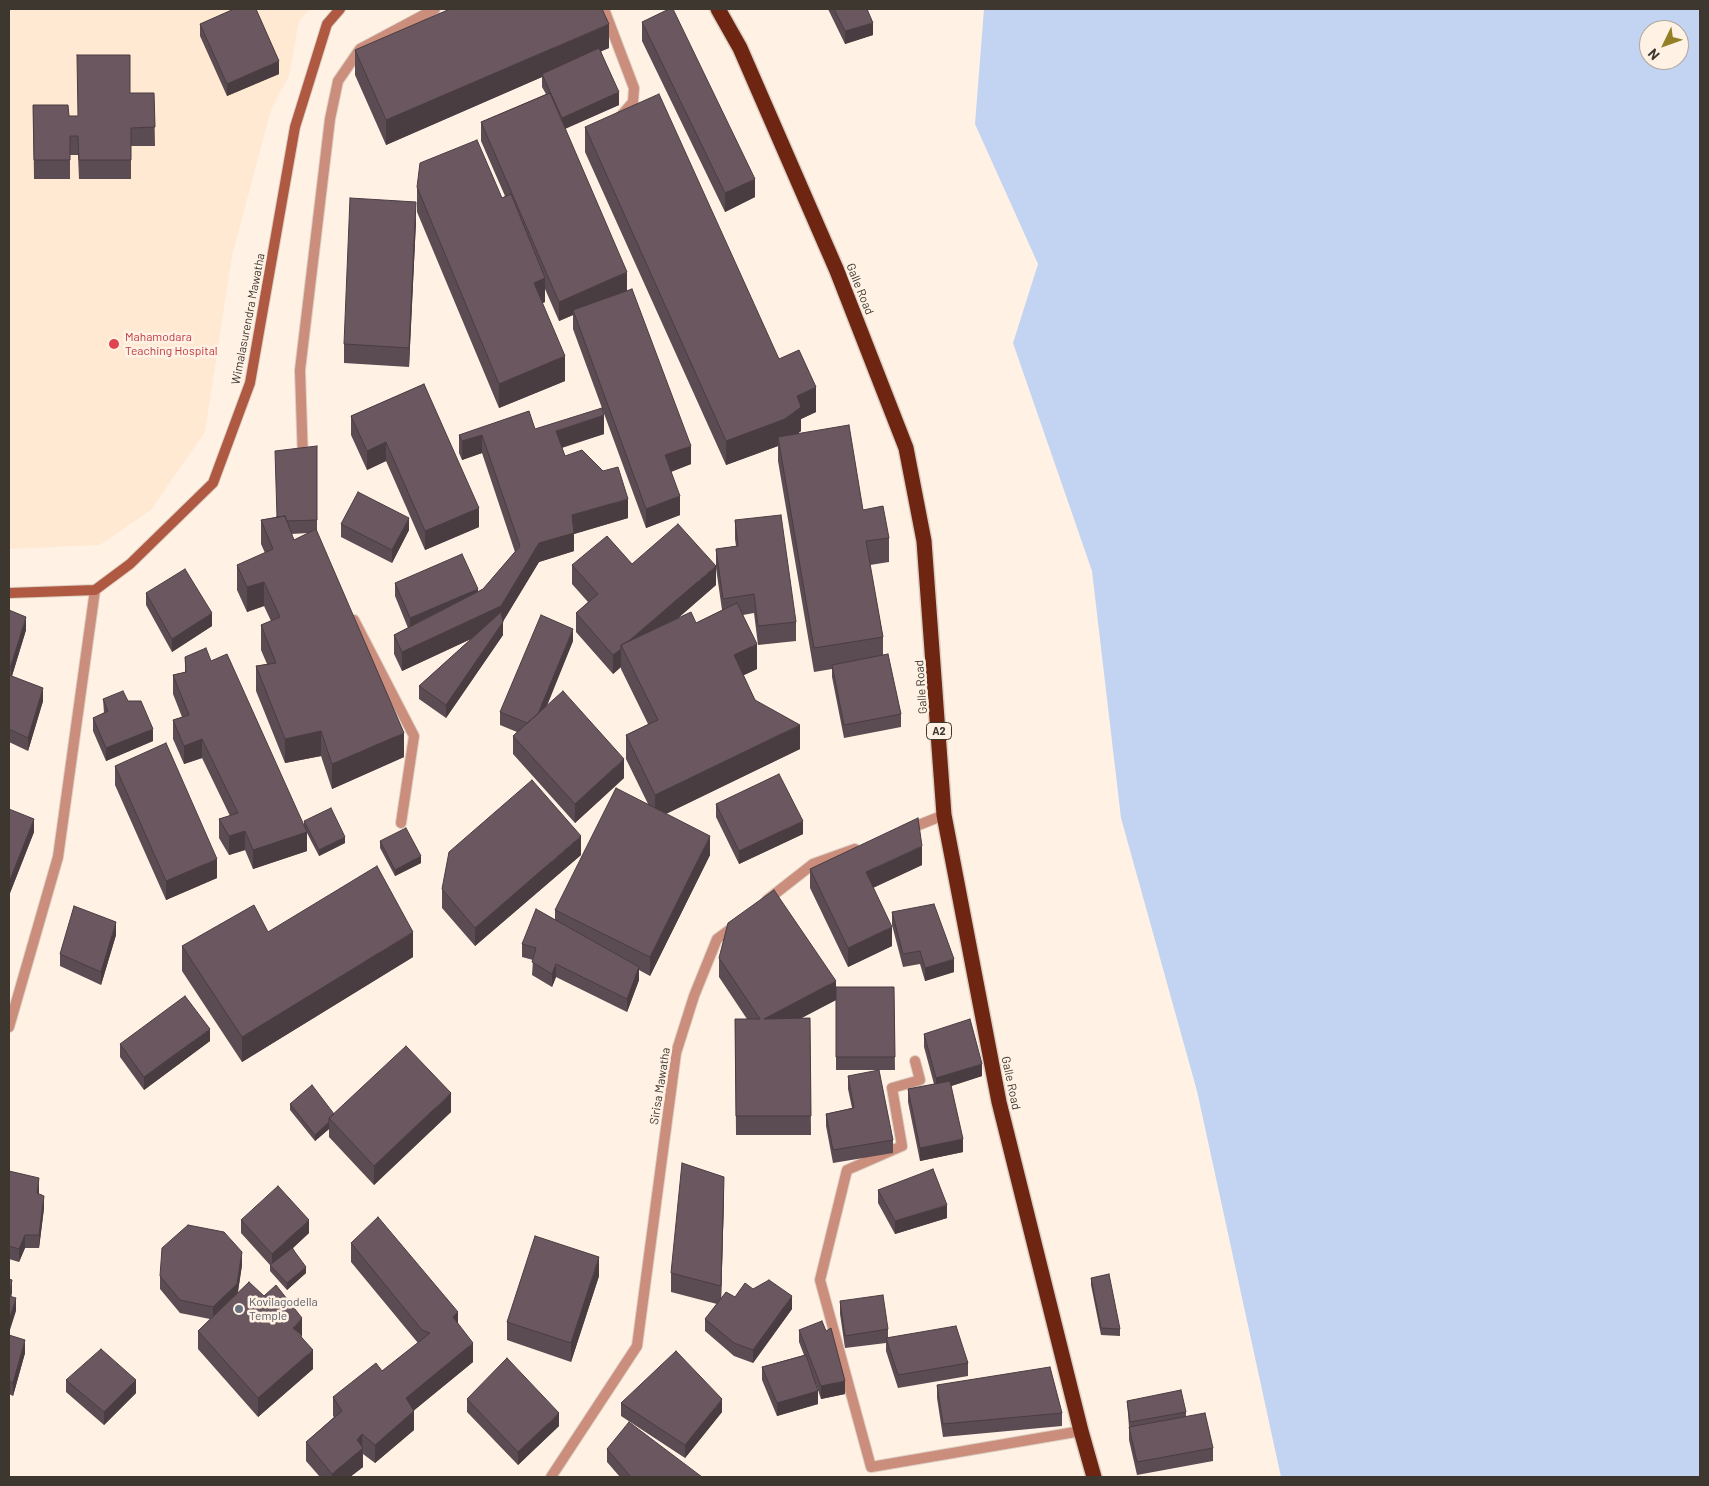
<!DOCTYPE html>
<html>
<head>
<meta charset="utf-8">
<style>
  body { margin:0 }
  #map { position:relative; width:1709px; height:1486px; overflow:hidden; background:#fff2e5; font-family:Barlow,sans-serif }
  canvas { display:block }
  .frame { position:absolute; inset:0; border:10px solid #3d3730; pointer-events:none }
  .north { position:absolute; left:1639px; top:20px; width:50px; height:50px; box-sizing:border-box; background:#fff2e5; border:1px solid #b1a79d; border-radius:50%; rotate:228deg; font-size:14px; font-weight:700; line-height:20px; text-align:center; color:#3d3730 }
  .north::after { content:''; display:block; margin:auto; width:18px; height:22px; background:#937f26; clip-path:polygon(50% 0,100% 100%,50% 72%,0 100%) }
</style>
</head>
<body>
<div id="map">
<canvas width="1709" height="1486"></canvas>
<div class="frame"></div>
<div class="north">N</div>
</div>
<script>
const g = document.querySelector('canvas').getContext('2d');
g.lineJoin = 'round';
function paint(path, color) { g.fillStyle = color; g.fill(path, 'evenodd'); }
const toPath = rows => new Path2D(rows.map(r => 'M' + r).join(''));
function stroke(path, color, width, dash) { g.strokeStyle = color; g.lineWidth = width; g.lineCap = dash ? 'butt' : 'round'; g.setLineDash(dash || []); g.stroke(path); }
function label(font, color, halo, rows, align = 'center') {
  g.font = font + ' Barlow,sans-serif'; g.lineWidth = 5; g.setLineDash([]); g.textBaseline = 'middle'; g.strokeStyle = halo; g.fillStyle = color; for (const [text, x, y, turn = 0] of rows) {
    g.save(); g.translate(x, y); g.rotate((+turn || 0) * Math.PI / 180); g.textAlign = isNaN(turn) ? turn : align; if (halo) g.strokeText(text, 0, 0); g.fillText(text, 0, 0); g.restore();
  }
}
const built = toPath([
  [9,9,310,9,299,21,289,76,271,110,232,256,205,432,151,510,100,545,9,549]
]);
const water = toPath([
  [984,9,1700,9,1700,1477,1281,1477,1197,1091,1121,818,1092,571,1013,343,1038,264,975,124],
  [1649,30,1679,30,1679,60,1649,60]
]);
const street = toPath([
  [604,9,634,88,633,102,620,117],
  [303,461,300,370,330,119,338,81,360,49,435,9],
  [354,620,414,736,401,823],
  [906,830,944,815],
  [767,900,813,864,855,849],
  [9,1027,58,857,95,590],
  [915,1061,920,1080,892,1088,902,1146,847,1170,820,1280,871,1467,1081,1431],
  [551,1477,637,1346,676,1053,694,996,717,939,736,925]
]);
const secondary = toPath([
  [9,593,95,590,130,564,213,483,250,383,295,127,327,24,340,9]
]);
const highway = toPath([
  [718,9,740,48,837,271,906,448,924,541,944,815,999,1102,1081,1431,1094,1477]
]);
const wall = toPath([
  [828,9,867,9,873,35,845,44],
  [642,22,755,197,725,212,642,41],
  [200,24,279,74,227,96,200,36],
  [609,48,601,51,619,105,565,129,627,290,691,464,671,472,680,515,646,528,573,329,573,315,559,321,545,289,545,302,542,303,565,381,499,408,417,212,417,187,502,198,505,196,481,141,481,122,546,94,542,87,542,77,386,145,355,75,355,50],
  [130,93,154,93,155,146,131,146,131,179,79,179,78,155,70,155,70,179,34,179,33,105,69,116,78,116],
  [585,127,779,359,816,412,801,419,801,431,798,433,863,510,889,538,889,562,870,565,883,637,883,655,901,714,901,727,844,738,832,677,832,669,814,672,778,461,778,446,726,465,585,152],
  [416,221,409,367,344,363,344,344],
  [424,384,479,527,425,550,386,461,367,470,351,435,351,416],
  [535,429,604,434,562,448,565,456,628,518,574,534,574,551,539,562,503,621,503,635,446,718,419,699,419,686,471,639,402,671,394,654,394,635,408,628,395,596,395,583,478,592,483,589,515,552,482,453,462,460,459,453,459,435],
  [317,446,317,532,404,757,332,789,321,756,285,763,256,691,256,666,267,664,261,650,261,625,271,621,264,606,247,612,237,590,237,565,265,553,261,544,261,520,276,517],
  [309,533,294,540,291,534],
  [735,520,796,622,796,641,758,645,754,613,743,615,757,669,743,675,755,700,800,749,666,814,710,855,650,976,639,970,639,980,627,1012,556,977,552,987,532,975,533,960,522,957,522,944,555,920,555,910,648,804,626,759,626,735,648,724,621,669,621,667,613,674,576,632,576,613,588,602,572,584,572,565,632,564,716,585,678,618,696,623,722,610,716,568,716,549,736,546,735,539],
  [341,524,409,530,392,563,341,537],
  [146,593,212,626,172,652,146,605],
  [9,610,26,630,12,676,43,701,28,751,9,742],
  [573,641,547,706,624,778,575,823,513,754,513,736,517,732,500,725,500,712],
  [185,657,211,661,304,826,304,821,345,843,319,856,307,833,307,851,253,869,245,850,229,855,219,838,219,819,230,816,202,758,184,764,173,739,173,720,182,717,173,694,173,675,185,672],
  [103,699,128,701,153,741,106,761,93,731,93,718,104,713],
  [115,766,217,878,166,900,115,785],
  [716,804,803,834,739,864,716,817],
  [9,809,34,832,10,893,9,892],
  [380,841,421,863,395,876,380,848],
  [581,855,475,946,442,908,442,889],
  [922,865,873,888,892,946,848,967,810,888,810,869],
  [892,912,954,972,925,981,920,964,903,967,892,925],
  [268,932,413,957,242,1062,182,971,182,946],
  [116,935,101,985,60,966,60,954],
  [719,958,836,987,894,987,895,1070,836,1070,836,1000,800,1018,810,1018,811,1135,736,1135,735,1019,747,1019,719,977],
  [924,1034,982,1076,951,1086,963,1152,920,1161,908,1102,908,1089,934,1084,924,1047],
  [210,1041,144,1090,120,1057,120,1044],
  [848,1076,893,1140,893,1153,833,1163,826,1126,826,1114,852,1108,848,1089],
  [290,1104,334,1114,451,1112,374,1185,329,1137,329,1129,315,1141,290,1110],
  [9,1171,39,1191,39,1194,44,1208,39,1248,25,1248,19,1262,9,1259],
  [878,1190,947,1218,895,1234,878,1203],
  [724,1196,721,1299,735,1297,753,1289,792,1309,753,1363,734,1356,705,1331,705,1319,717,1304,671,1292,671,1273],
  [241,1220,309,1233,293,1248,306,1273,287,1290,270,1271,270,1265,241,1233],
  [351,1243,458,1323,473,1362,413,1411,414,1430,375,1463,363,1454,363,1467,350,1477,320,1477,306,1461,306,1442,334,1417,333,1416,333,1397,382,1371,418,1343,351,1262],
  [242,1265,238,1292,302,1337,313,1369,258,1417,198,1349,198,1331,210,1319,180,1313,160,1289,160,1276],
  [599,1276,571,1362,507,1340,507,1322],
  [1091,1278,1120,1329,1120,1336,1101,1335,1091,1285],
  [840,1301,888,1329,888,1338,968,1363,968,1376,898,1388,886,1351,886,1343,845,1348,840,1314],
  [799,1330,845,1394,821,1399,816,1384,818,1404,777,1416,762,1380,762,1367,804,1355,799,1342],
  [9,1335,25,1353,13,1396,9,1394],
  [66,1380,136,1393,104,1425,66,1392],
  [937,1385,1062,1413,1062,1426,943,1437,937,1398],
  [467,1399,559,1426,518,1465,467,1412],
  [1127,1401,1186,1412,1186,1416,1213,1448,1213,1461,1137,1475,1129,1440,1129,1427],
  [621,1403,722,1412,685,1458,621,1416],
  [607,1449,702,1477,620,1477,607,1462]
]);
const shadedWall = toPath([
  [873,23,873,35,845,44,845,31],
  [609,24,609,48,544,76,542,74,542,77,386,145,386,120],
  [279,61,279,74,227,96,227,84],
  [619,92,619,105,562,130,562,118],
  [755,179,755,197,725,212,725,193],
  [416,202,416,221,409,367,409,348],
  [627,272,627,291,573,310,573,315,559,321,559,302],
  [545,278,545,302,534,307,534,283],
  [565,356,565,381,499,408,499,384],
  [816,387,816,412,801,419,801,431,785,444,778,437,778,446,726,465,726,441,797,396],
  [604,415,604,434,556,449,556,431],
  [482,435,482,453,462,460,462,441],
  [386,442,386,461,367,470,367,451],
  [691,446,691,464,665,474,665,455],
  [680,496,680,515,646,528,646,509],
  [628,499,628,518,574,534,574,551,539,562,501,625,402,671,402,652,501,606,539,543,572,515],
  [479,508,479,527,425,550,425,531],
  [409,518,409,530,392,563,392,550],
  [716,566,716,585,629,661,622,647],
  [264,582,264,606,247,612,247,587],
  [478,589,478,602,410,631,410,618],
  [212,613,212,626,172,652,172,639],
  [26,617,26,630,11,679,11,666],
  [503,622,503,635,446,718,446,705],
  [573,629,573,641,534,736,532,725],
  [757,644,757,669,734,680,734,655],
  [621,649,621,667,613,674,613,655],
  [43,688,43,701,28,751,28,738],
  [800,725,800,749,655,819,655,795],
  [153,729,153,741,106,761,106,748],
  [321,731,321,756,285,763,285,739],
  [404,733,404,757,332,789,332,764],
  [202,739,202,758,184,764,184,746],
  [624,759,624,778,575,823,575,804],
  [34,819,34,832,10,893,10,880],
  [803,821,803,834,739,864,739,851],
  [245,831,245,850,229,855,229,836],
  [307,832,307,851,253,869,253,850],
  [581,836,581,855,475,946,475,928],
  [710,836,710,855,650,976,650,957],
  [345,837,345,843,319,856,319,850],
  [922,846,922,865,866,891,866,872],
  [421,856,421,863,395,876,395,870],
  [217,859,217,878,166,900,166,881],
  [116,922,116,935,101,985,101,972],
  [892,927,892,946,848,967,848,948],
  [413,932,413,957,242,1062,242,1037],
  [954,959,954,972,925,981,925,968],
  [556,964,556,977,552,987,552,974],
  [639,967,639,980,627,1012,627,999],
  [836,981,836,1000,764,1038,764,1019],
  [210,1029,210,1041,144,1090,144,1077],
  [982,1064,982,1076,936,1091,936,1078],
  [451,1093,451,1112,374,1185,374,1166],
  [329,1122,329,1129,315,1141,315,1135],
  [963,1139,963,1152,920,1161,920,1148],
  [724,1177,724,1196,721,1305,721,1286],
  [39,1178,39,1191,37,1206,37,1193],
  [44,1196,44,1208,39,1248,39,1235],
  [947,1205,947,1218,895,1234,895,1221],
  [309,1220,309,1233,272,1267,272,1254],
  [25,1235,25,1248,19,1262,19,1249],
  [242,1252,242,1265,237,1297,213,1320,213,1307],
  [599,1257,599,1276,571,1362,571,1343],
  [306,1267,306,1273,287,1290,287,1283],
  [12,1280,12,1293,9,1309,9,1296],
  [792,1296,792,1309,753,1363,753,1350],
  [16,1298,16,1311,9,1333,9,1320],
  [458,1312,458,1331,453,1317],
  [302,1318,302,1337,293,1328],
  [25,1340,25,1353,13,1396,13,1383],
  [473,1343,473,1362,406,1417,406,1398],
  [313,1350,313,1369,258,1417,258,1398],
  [136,1380,136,1393,104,1425,104,1412],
  [845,1381,845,1394,821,1399,821,1386],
  [818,1391,818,1404,777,1416,777,1403],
  [722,1399,722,1412,685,1458,685,1445],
  [414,1411,414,1430,375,1463,375,1445],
  [559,1413,559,1426,518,1465,518,1452],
  [362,1434,363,1467,350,1477,332,1477,332,1474,357,1440]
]);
const building = toPath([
  [234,9,256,9,279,61,227,84,200,24,234,9],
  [450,9,602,9,609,24,386,120,355,50,450,9],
  [669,9,673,9,755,179,725,193,642,22,669,9],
  [834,9,867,9,873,23,845,31,834,9],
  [599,48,619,92,562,118,542,74,599,48],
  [77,55,130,55,130,93,154,93,155,127,131,128,131,160,79,160,78,136,70,136,70,160,34,160,33,105,68,105,69,116,78,116,77,55],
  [550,93,627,272,559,302,481,122,550,93],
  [659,94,779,359,799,350,816,387,797,396,801,407,785,419,726,441,585,127,659,94],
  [477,140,502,198,511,194,545,278,534,283,565,356,499,384,417,187,420,163,477,140],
  [350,198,416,202,409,348,344,344,350,198],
  [632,289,691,446,665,455,680,496,646,509,573,310,632,289],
  [424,384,479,508,425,531,386,442,367,451,351,416,424,384],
  [602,408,604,415,556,431,565,456,582,450,603,471,618,467,628,499,572,515,574,533,539,543,501,606,402,652,394,635,483,589,520,546,482,435,462,441,459,435,529,411,535,429,602,408],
  [849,425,863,510,883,506,889,538,866,541,883,637,814,648,778,437,849,425],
  [317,446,317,520,287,521,285,516,277,517,275,451,317,446],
  [358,492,409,518,392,550,341,524,358,492],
  [781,515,796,622,758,626,754,594,723,599,716,549,738,546,735,520,781,515],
  [285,516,294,540,316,529,404,733,332,764,321,731,285,739,256,666,276,663,261,625,280,617,264,582,247,587,237,565,273,549,261,520,285,516],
  [678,524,716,566,630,640,621,645,621,649,613,655,576,613,598,594,572,565,607,536,632,564,678,524],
  [462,554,478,589,410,618,395,583,462,554],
  [185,569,212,613,172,639,146,593,185,569],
  [737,603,757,644,734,655,755,700,800,725,655,795,626,735,658,720,621,645,691,612,696,623,737,603],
  [9,610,26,617,11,666,9,665,9,610],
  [501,612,503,622,446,705,419,686,501,612],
  [541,615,573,629,538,714,527,723,500,712,541,615],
  [206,648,211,661,227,654,307,832,253,850,245,831,229,836,219,819,238,813,202,739,184,746,173,720,189,715,173,675,186,672,185,657,206,648],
  [888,654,901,714,844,725,832,665,888,654],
  [9,675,43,688,28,738,9,729,9,675],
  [123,691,128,701,141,701,153,729,106,748,93,718,108,711,103,699,123,691],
  [563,691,624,759,575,804,513,736,563,691],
  [166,743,217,859,166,881,115,766,166,743],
  [779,774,803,821,739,851,716,804,779,774],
  [532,780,581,836,475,928,442,889,449,852,532,780],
  [616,788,710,836,650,957,555,910,616,788],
  [331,808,345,837,319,850,304,821,331,808],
  [9,809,34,819,10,880,9,879,9,809],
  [918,818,922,846,866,872,892,927,848,948,810,869,918,818],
  [406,828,421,856,395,870,380,841,406,828],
  [377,866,413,932,242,1037,182,946,254,905,268,932,377,866],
  [774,890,836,981,764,1019,810,1018,811,1116,736,1116,735,1019,760,1019,719,958,728,923,774,890],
  [934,904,954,959,925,968,920,951,903,954,892,912,934,904],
  [74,906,116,922,101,972,60,954,74,906],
  [536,909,639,967,627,999,556,964,552,974,532,962,536,948,522,944,536,909],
  [836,987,894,987,895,1057,836,1057,836,987],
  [185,996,210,1029,144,1077,120,1044,185,996],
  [970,1019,982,1064,936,1078,924,1034,970,1019],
  [406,1046,451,1093,374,1166,329,1118,406,1046],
  [879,1070,893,1140,833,1150,826,1114,854,1108,848,1076,879,1070],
  [950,1081,963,1139,920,1148,908,1089,950,1081],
  [312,1085,334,1114,329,1118,329,1122,315,1135,290,1104,312,1085],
  [682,1163,724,1177,721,1286,671,1273,682,1163],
  [933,1169,947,1205,895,1221,878,1190,933,1169],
  [9,1171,39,1178,37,1193,44,1196,39,1235,25,1235,19,1249,9,1246,9,1171],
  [278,1186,309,1220,272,1254,241,1220,278,1186],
  [378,1217,458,1312,453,1317,473,1343,406,1398,414,1411,375,1445,362,1434,357,1440,363,1448,332,1474,306,1442,342,1411,333,1397,376,1363,382,1371,430,1333,422,1330,351,1243,378,1217],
  [188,1225,224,1232,242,1252,237,1284,213,1307,180,1300,160,1276,162,1248,188,1225],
  [535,1236,599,1257,571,1343,507,1322,535,1236],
  [292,1248,306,1267,287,1283,270,1265,292,1248],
  [1109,1274,1120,1329,1101,1328,1091,1278,1109,1274],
  [9,1279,12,1280,9,1296,16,1298,9,1320,9,1279],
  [769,1280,792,1296,753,1350,734,1343,705,1319,726,1292,735,1297,745,1283,753,1289,769,1280],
  [249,1282,264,1296,276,1285,302,1318,293,1328,313,1350,258,1398,198,1331,249,1282],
  [883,1295,888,1329,845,1336,840,1301,883,1295],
  [822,1321,826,1331,831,1328,845,1381,821,1386,799,1330,822,1321],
  [956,1326,968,1363,898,1375,886,1338,956,1326],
  [9,1335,25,1340,13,1383,9,1381,9,1335],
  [101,1349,136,1380,104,1412,66,1380,101,1349],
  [676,1351,722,1399,685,1445,621,1403,676,1351],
  [806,1355,818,1391,777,1403,762,1367,806,1355],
  [507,1358,559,1413,518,1452,467,1399,507,1358],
  [1050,1367,1062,1413,943,1424,937,1385,1050,1367],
  [1181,1390,1186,1412,1130,1422,1127,1401,1181,1390],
  [1205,1413,1213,1448,1137,1462,1129,1427,1205,1413],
  [629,1422,702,1477,631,1477,607,1449,629,1422]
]);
const markers = [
  [114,344,6,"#e0444e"],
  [239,1309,5,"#6b7280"]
];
const shields = [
  [939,731,25]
];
const shieldNames = [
  ["A2",939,731]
];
const streetNames = [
  ["Galle Road",860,289,68],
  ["Wimalasurendra Mawatha",248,319,-79],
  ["Galle Road",921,687,-94],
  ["Galle Road",1011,1083,78],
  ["Sirisa Mawatha",660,1086,-81]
];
const healthNames = [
  ["Mahamodara",125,337],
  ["Teaching Hospital",125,351]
];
const worshipNames = [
  ["Kovilagodella",249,1302],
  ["Temple",249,1316]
];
paint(built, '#ffe9d2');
paint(water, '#c3d3f2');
stroke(street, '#dcd0c4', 12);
stroke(secondary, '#dcd0c4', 12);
stroke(highway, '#dcd0c4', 18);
stroke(street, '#cb8d7c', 10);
stroke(secondary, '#b05942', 10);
stroke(highway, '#6e2613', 15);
paint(wall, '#5b4b52');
paint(shadedWall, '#4a3d42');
paint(building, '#6a575f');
stroke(building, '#4a3d42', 1);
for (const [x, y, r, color] of markers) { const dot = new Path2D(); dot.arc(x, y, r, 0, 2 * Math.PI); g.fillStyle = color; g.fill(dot); stroke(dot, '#fff2e5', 2); }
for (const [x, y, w] of shields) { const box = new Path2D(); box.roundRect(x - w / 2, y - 8.5, w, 17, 4); g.fillStyle = '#fff2e5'; g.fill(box); stroke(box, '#3d3730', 1); }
label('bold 11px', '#3d3730', null, shieldNames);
label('12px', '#3d3730', '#fff2e5', streetNames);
label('12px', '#be3a42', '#fff2e5', healthNames, 'left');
label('12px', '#5b616d', '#fff2e5', worshipNames, 'left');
</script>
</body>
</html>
